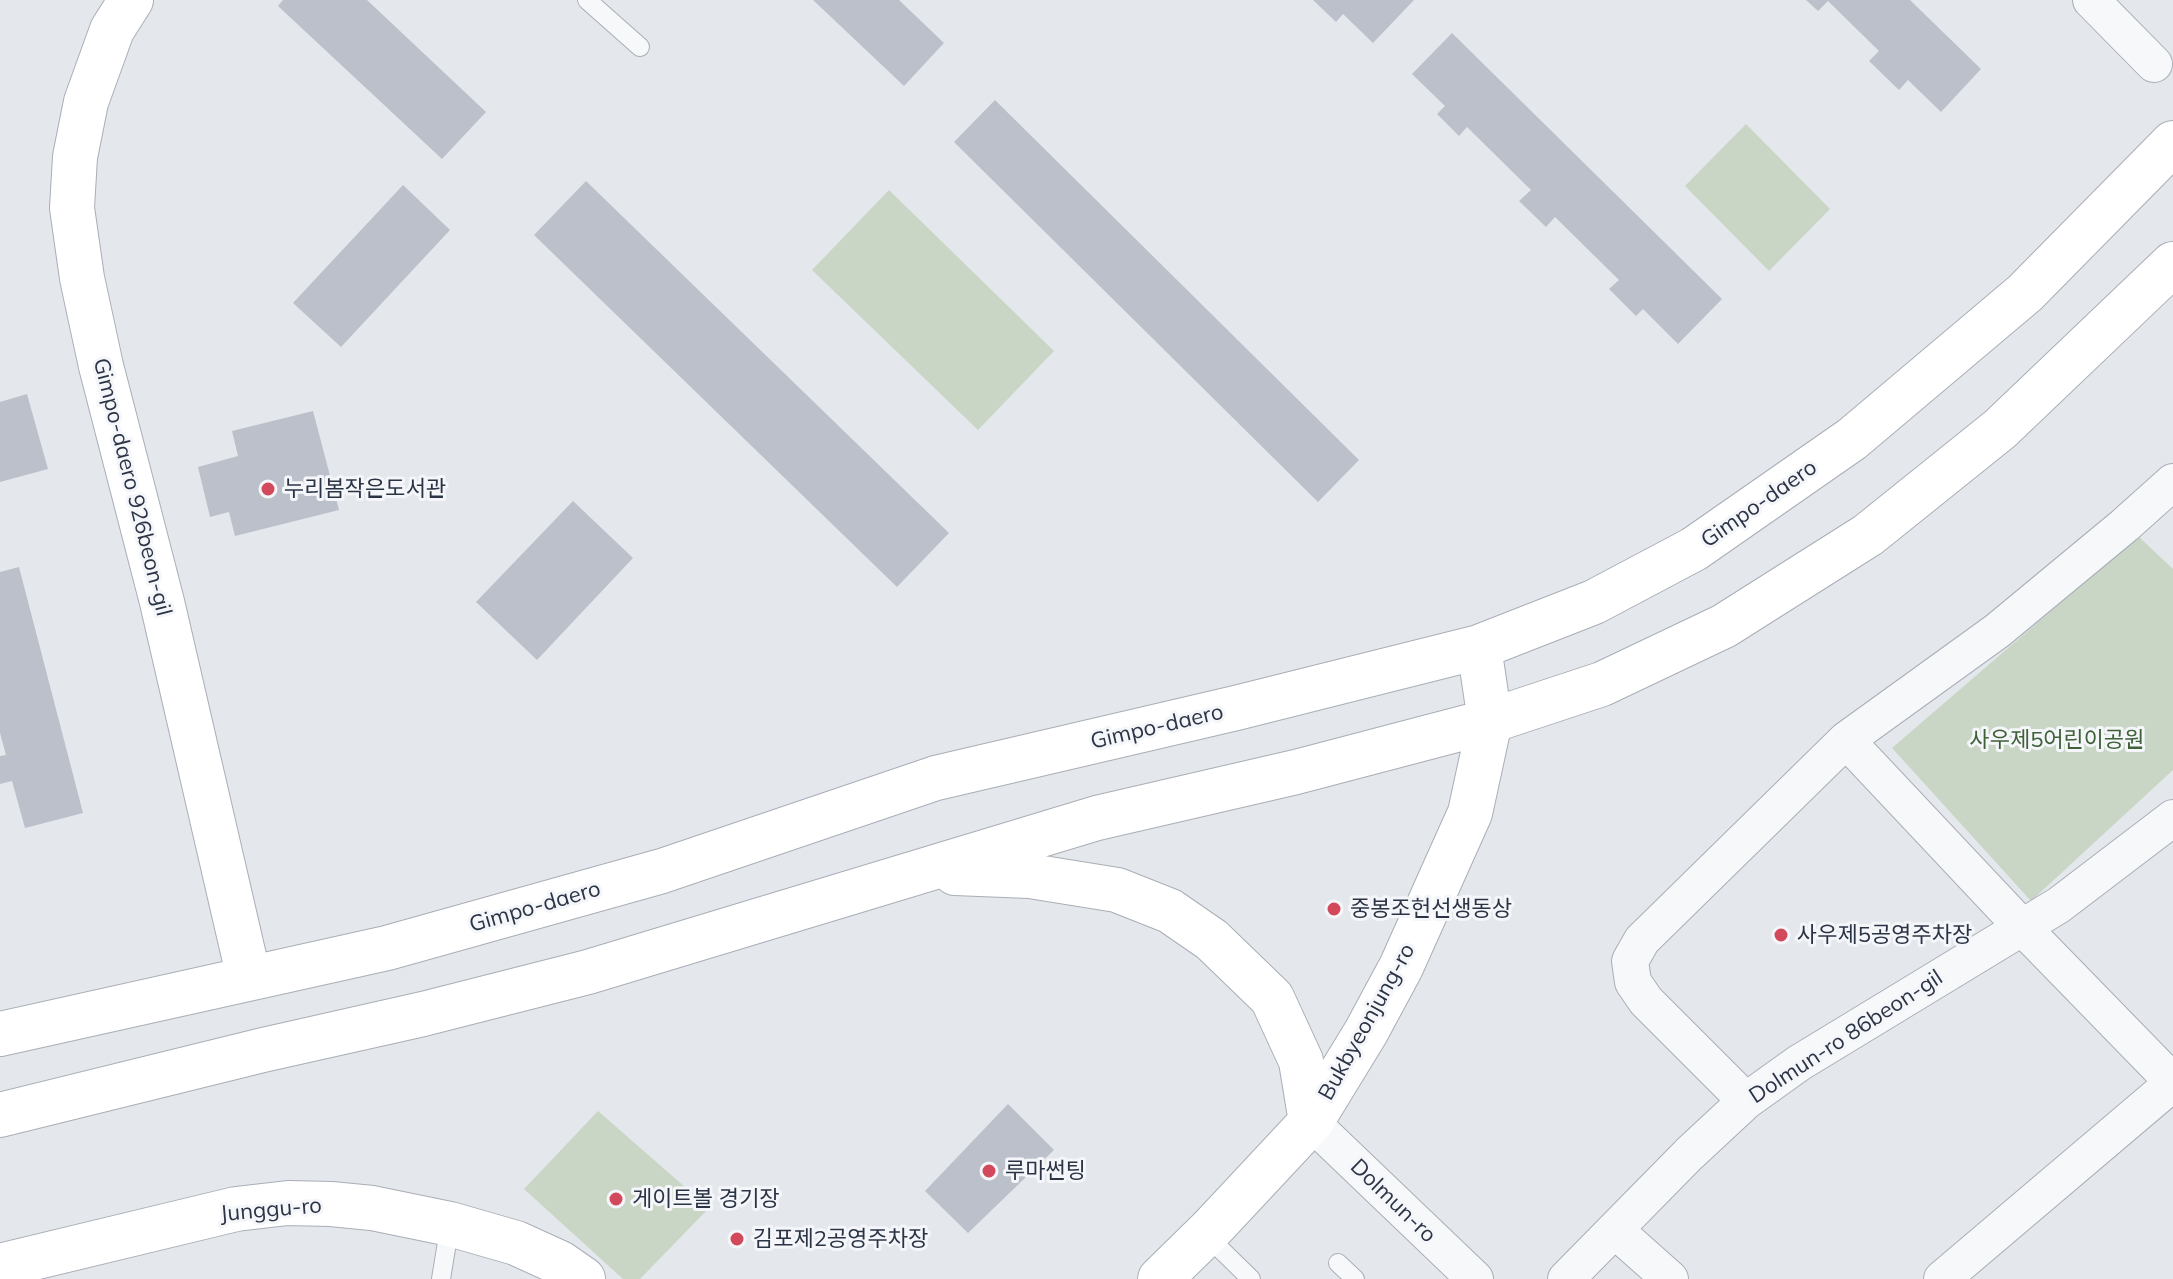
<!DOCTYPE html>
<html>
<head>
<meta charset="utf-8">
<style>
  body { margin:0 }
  canvas { display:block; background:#e4e7ec }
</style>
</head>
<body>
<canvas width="2173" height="1279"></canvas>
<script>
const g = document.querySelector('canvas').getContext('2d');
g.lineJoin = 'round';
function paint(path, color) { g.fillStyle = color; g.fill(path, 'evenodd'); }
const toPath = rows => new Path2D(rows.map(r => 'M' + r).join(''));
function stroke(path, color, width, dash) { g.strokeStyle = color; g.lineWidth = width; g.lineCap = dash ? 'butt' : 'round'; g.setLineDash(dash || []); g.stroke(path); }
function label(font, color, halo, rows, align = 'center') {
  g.font = font + ' Mulish,"Noto Sans KR",sans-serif'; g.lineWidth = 6; g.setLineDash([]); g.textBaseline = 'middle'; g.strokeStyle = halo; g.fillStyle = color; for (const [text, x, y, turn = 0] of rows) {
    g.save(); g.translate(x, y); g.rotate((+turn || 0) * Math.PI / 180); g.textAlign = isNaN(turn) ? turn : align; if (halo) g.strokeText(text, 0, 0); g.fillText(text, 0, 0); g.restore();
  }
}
const green = toPath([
  [1746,124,1830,209,1769,271,1685,186],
  [889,190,1054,351,978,430,812,270],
  [2138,536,2173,569,2173,770,2031,901,1892,748],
  [598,1111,709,1208,640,1279,623,1279,524,1189]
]);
const building = toPath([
  [283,0,367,0,486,112,442,159,278,6],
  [813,0,899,0,944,43,904,86],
  [1313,0,1414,0,1373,43,1343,14,1336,22],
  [1806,0,1910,0,1981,69,1941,112,1908,80,1899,90,1869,61,1879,51,1828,1,1818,11],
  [1452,33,1722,299,1678,344,1643,309,1636,316,1609,289,1619,280,1555,217,1546,227,1519,201,1531,190,1467,127,1459,136,1437,114,1445,106,1412,74],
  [995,100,1359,460,1318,502,954,142],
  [586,181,949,533,897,587,534,235],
  [403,185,450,230,341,347,293,303],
  [27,394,48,469,0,482,0,402],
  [313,411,339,510,235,536,229,512,210,517,198,467,238,456,232,431],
  [573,501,633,558,537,660,476,602],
  [19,567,83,813,25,828,12,781,0,784,0,756,6,755,0,733,0,572],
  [1008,1104,1054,1150,968,1233,925,1191]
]);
const lane = toPath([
  [587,0,640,47],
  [1206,1235,1251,1279],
  [1338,1263,1355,1279],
  [441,1279,450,1224]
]);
const street = toPath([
  [2091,0,2154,64],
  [1846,740,2022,927,2173,1082],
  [1746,1101,1646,1001,1633,982,1630,961,1642,940,1846,740,1997,631,2125,525,2173,482],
  [1311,1122,1475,1279],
  [1616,1231,1670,1279],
  [1566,1279,1689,1154,1746,1101,1799,1063,2059,905,2173,818],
  [1942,1279,2173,1083]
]);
const secondary = toPath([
  [131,0,112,30,86,102,75,157,72,208,82,278,101,366,162,602,249,978],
  [955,873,1030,876,1117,890,1170,911,1212,940,1272,998,1301,1061,1311,1122],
  [0,1034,387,948,662,871,936,778,1236,708,1479,647,1594,602,1694,549,1852,439,2025,293,2173,143],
  [0,1115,263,1050,423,1014,588,972,1097,818,1296,772,1490,721,1602,684,1724,626,1868,535,2000,429,2173,264],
  [0,1266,236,1209,288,1203,331,1204,372,1208,450,1224,516,1243,560,1263,583,1279],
  [1160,1279,1211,1229,1311,1122,1366,1032,1401,967,1470,813,1490,721,1479,647]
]);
const markers = [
  [268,489,8,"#d1495b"],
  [1334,909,8,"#d1495b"],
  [1781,935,8,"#d1495b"],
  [989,1171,8,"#d1495b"],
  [616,1199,8,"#d1495b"],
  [737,1239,8,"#d1495b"]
];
const streetNames = [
  ["Gimpo-daero 926beon-gil",132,487,76],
  ["Gimpo-daero",1759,504,-35],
  ["Gimpo-daero",1157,727,-13],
  ["Gimpo-daero",535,907,-16],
  ["Bukbyeonjung-ro",1367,1022,-61],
  ["Dolmun-ro 86beon-gil",1846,1037,-33],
  ["Dolmun-ro",1393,1201,44],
  ["Junggu-ro",271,1210,-5]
];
const poiNames = [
  ["누리봄작은도서관",284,489],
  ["중봉조헌선생동상",1350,909],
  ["사우제5공영주차장",1797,935],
  ["루마썬팅",1005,1171],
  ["게이트볼 경기장",632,1199],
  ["김포제2공영주차장",753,1239]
];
const parkNames = [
  ["사우제5어린이공원",2057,740]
];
paint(green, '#c9d6c5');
paint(building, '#bbc0ca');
stroke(lane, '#a9aeb7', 20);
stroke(street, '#a9aeb7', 38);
stroke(secondary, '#a9aeb7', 46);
stroke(lane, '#f7f8fa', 18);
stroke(street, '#f7f8fa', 36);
stroke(secondary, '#fff', 44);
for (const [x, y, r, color] of markers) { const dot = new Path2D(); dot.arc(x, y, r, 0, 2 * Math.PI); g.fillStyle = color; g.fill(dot); stroke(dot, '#f4f6f9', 3); }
label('22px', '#2b3445', '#f4f6f9', streetNames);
label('22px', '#2b3445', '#f4f6f9', poiNames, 'left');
label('22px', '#3f6138', '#f4f6f9', parkNames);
</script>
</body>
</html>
